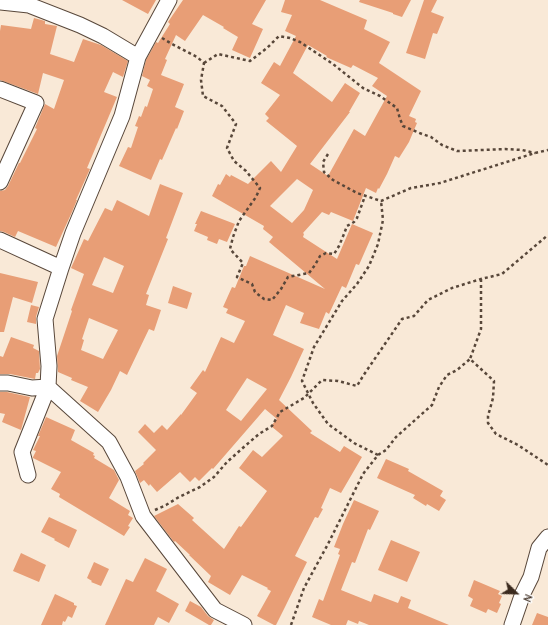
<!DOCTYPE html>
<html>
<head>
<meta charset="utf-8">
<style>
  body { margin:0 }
  #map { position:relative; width:548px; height:625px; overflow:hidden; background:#f9e9d7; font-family:"Comic Neue",sans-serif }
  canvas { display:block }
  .north { position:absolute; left:496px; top:573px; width:40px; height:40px; -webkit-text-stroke:3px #fff; paint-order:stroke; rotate:113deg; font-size:11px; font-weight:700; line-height:16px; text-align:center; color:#3b2a1e }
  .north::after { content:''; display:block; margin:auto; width:14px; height:18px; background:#3b2a1e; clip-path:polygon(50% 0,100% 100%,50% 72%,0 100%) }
</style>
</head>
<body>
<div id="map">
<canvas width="548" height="625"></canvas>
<div class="north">N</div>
</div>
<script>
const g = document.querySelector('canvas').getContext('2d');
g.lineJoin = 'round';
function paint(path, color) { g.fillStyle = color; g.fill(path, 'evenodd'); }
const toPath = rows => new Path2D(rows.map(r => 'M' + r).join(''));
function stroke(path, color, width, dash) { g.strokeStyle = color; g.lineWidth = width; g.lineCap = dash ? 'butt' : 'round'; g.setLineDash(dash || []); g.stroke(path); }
const building = toPath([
  [122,0,156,0,148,14],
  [183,0,266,0,252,24,263,29,250,58,232,50,238,37,223,28,224,27,203,15,185,41,176,35,165,59,167,60,161,75,184,84,175,107,184,111,177,129,176,128,162,160,160,159,151,180,119,166,128,147,131,148,138,127,135,126,139,116,141,117,145,106,147,107,153,89,147,86,150,80,142,76,146,60,156,42,158,43,170,24,168,22],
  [285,0,320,0,367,20,364,29,390,42,379,63,421,91,409,116,416,119,415,122,417,123,409,142,399,158,395,156,387,174,379,189,378,188,376,193,366,188,353,221,331,212,329,215,322,212,303,233,304,234,303,237,337,259,352,224,373,233,359,265,356,264,346,288,342,286,329,314,326,312,319,329,300,323,304,313,286,305,273,335,304,349,291,377,279,400,312,431,310,433,340,452,344,446,362,457,341,493,330,488,321,508,323,509,318,518,315,517,295,556,307,562,285,607,276,625,274,625,257,616,271,591,267,589,268,588,242,575,230,595,208,582,211,576,189,555,190,555,175,541,174,542,154,516,178,504,194,518,192,520,224,549,239,526,241,527,267,491,239,468,253,450,262,457,283,436,271,426,277,419,265,409,213,469,212,468,199,481,195,477,190,482,180,472,157,492,150,484,149,486,144,480,140,483,135,471,144,464,143,463,156,450,138,432,145,424,154,433,162,425,167,430,181,414,181,415,197,393,190,388,203,370,205,372,221,337,234,343,245,321,226,313,228,309,223,307,232,287,235,288,244,266,246,266,250,256,325,289,269,242,273,237,263,229,264,226,212,196,218,184,220,185,226,174,230,177,231,175,248,184,271,161,281,172,297,146,266,121,269,118,265,114,280,95,261,83,274,62,280,66,296,36,285,31,292,15,281,12],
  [308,45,327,56,326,57,351,68,353,65,378,78,372,86,387,96,365,136,354,129,328,176,310,164,350,112,349,112,360,93,345,83,332,102,293,73],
  [297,179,313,190,304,210,292,223,270,206],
  [247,378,267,389,241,421,226,410],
  [360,0,411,0,402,17,393,14,393,13,359,2],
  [424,0,437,0,431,12,444,17,437,34,433,33,425,59,406,53],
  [34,18,45,21,45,24,57,26,50,54,74,62,83,39,101,45,128,61,123,77,113,72,104,92,117,97,87,168,90,169,76,200,77,200,72,212,56,247,18,231,15,237,4,232,0,231,0,191,5,190,8,186,19,163,20,163,37,129,35,128,45,104,54,109,64,80,43,73,38,94,3,81,0,80,0,31,1,25,31,29],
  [160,184,183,193,166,238,168,239,146,294,149,295,146,305,161,310,154,331,149,329,127,375,120,371,111,390,98,412,80,401,88,387,71,380,72,378,58,372,57,356,72,311,71,310,84,274,71,268,84,239,88,241,105,208,112,211,117,200,149,216],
  [104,257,124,266,113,293,92,285],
  [89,318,118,330,103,359,81,350,84,340,82,339],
  [201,211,235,224,227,242,219,239,217,244,207,240,208,237,194,231,197,224,195,224],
  [0,273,38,282,32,303,13,297,4,332,0,332],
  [173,286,192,293,187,309,168,303],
  [31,305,39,307,36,317,36,324,27,322],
  [11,337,34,345,33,348,39,351,40,369,38,373,36,373,35,379,10,374,0,374,0,356,3,357],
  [0,392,7,392,30,397,21,430,2,422,5,414,0,413],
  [46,417,75,430,71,440,94,453,93,455,95,456,94,458,114,470,119,480,109,498,130,511,128,515,133,518,128,526,130,527,124,536,59,497,60,494,51,489,61,472,33,458,33,457,36,451,33,450,40,436,38,436],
  [386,459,409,469,408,471,443,491,440,496,446,500,439,511,427,504,426,506,413,498,415,495,377,478],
  [354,500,379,511,370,530,368,529,355,563,352,562,341,590,371,602,374,594,398,603,401,596,411,600,408,608,449,625,369,625,359,621,358,624,348,620,346,625,331,625,312,617,319,599,323,601,340,555,338,554,340,549,334,547,343,524],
  [49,517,77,530,69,548,54,540,55,539,41,532],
  [391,540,420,552,407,582,378,570],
  [21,553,46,565,39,582,13,571],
  [145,558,167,569,156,591,179,604,169,623,158,617,154,625,105,625,126,579,133,582],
  [94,562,109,569,101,586,91,582,92,581,87,578],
  [474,580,500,591,498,594,502,596,499,603,501,604,497,613,488,609,486,613,470,606,473,599,468,596],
  [55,594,74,603,74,605,77,606,72,618,68,616,65,622,63,621,62,625,41,625],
  [190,601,201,607,208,616,214,620,211,625,209,625,185,611],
  [537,613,548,617,548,625,532,625]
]);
const path = toPath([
  [162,38,172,44,197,57,204,63,201,80,203,96,222,106,236,124,227,148,234,161,246,171,260,188,256,197,239,221,233,237,230,249,243,263,237,277,252,284,255,292,264,299,272,300,281,289,288,277,309,273,315,265,320,256,326,253,334,254,339,246,344,234,347,226,354,222,357,218,365,196],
  [204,63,218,54,250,61,267,48,279,36,290,38,300,42,333,64,363,88,380,96,397,108,400,119,403,126,422,134,431,137,442,145,457,151,505,149,522,150,535,153],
  [328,154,323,162,324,172,333,180,357,193,381,201,411,188,440,183,535,153,548,150],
  [481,279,481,329,470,359,494,381,493,398,488,416,488,423,496,434,518,445,548,465],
  [378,455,354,443,328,424,313,403,302,381,314,347,342,301,357,284,369,266,378,244,383,220,381,201],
  [155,510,166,505,179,497,200,487,214,477,227,462,245,446,259,434,272,426,280,412,304,398,322,380,338,381,357,386,363,376,402,319,414,316,428,300,452,288,481,279,502,274,548,235],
  [291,625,304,588,328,544,363,474,378,455,386,450,396,437,432,405,439,387,447,375,457,370,470,359]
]);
const street = toPath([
  [0,2,29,5,80,25,103,36,138,57],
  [0,89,36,103,0,182],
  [0,240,61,268],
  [0,383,8,383,32,388,48,387,109,442,128,477,143,516,215,610,244,625],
  [28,475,22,452,48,387,49,366,45,319,61,268,73,233,122,116,138,57,169,0],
  [512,625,523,593,531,577,539,548,548,537]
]);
paint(building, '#e89e76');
stroke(street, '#58473a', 17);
stroke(path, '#58473a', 2.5, [3, 3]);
stroke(street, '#fff', 15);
</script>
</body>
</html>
